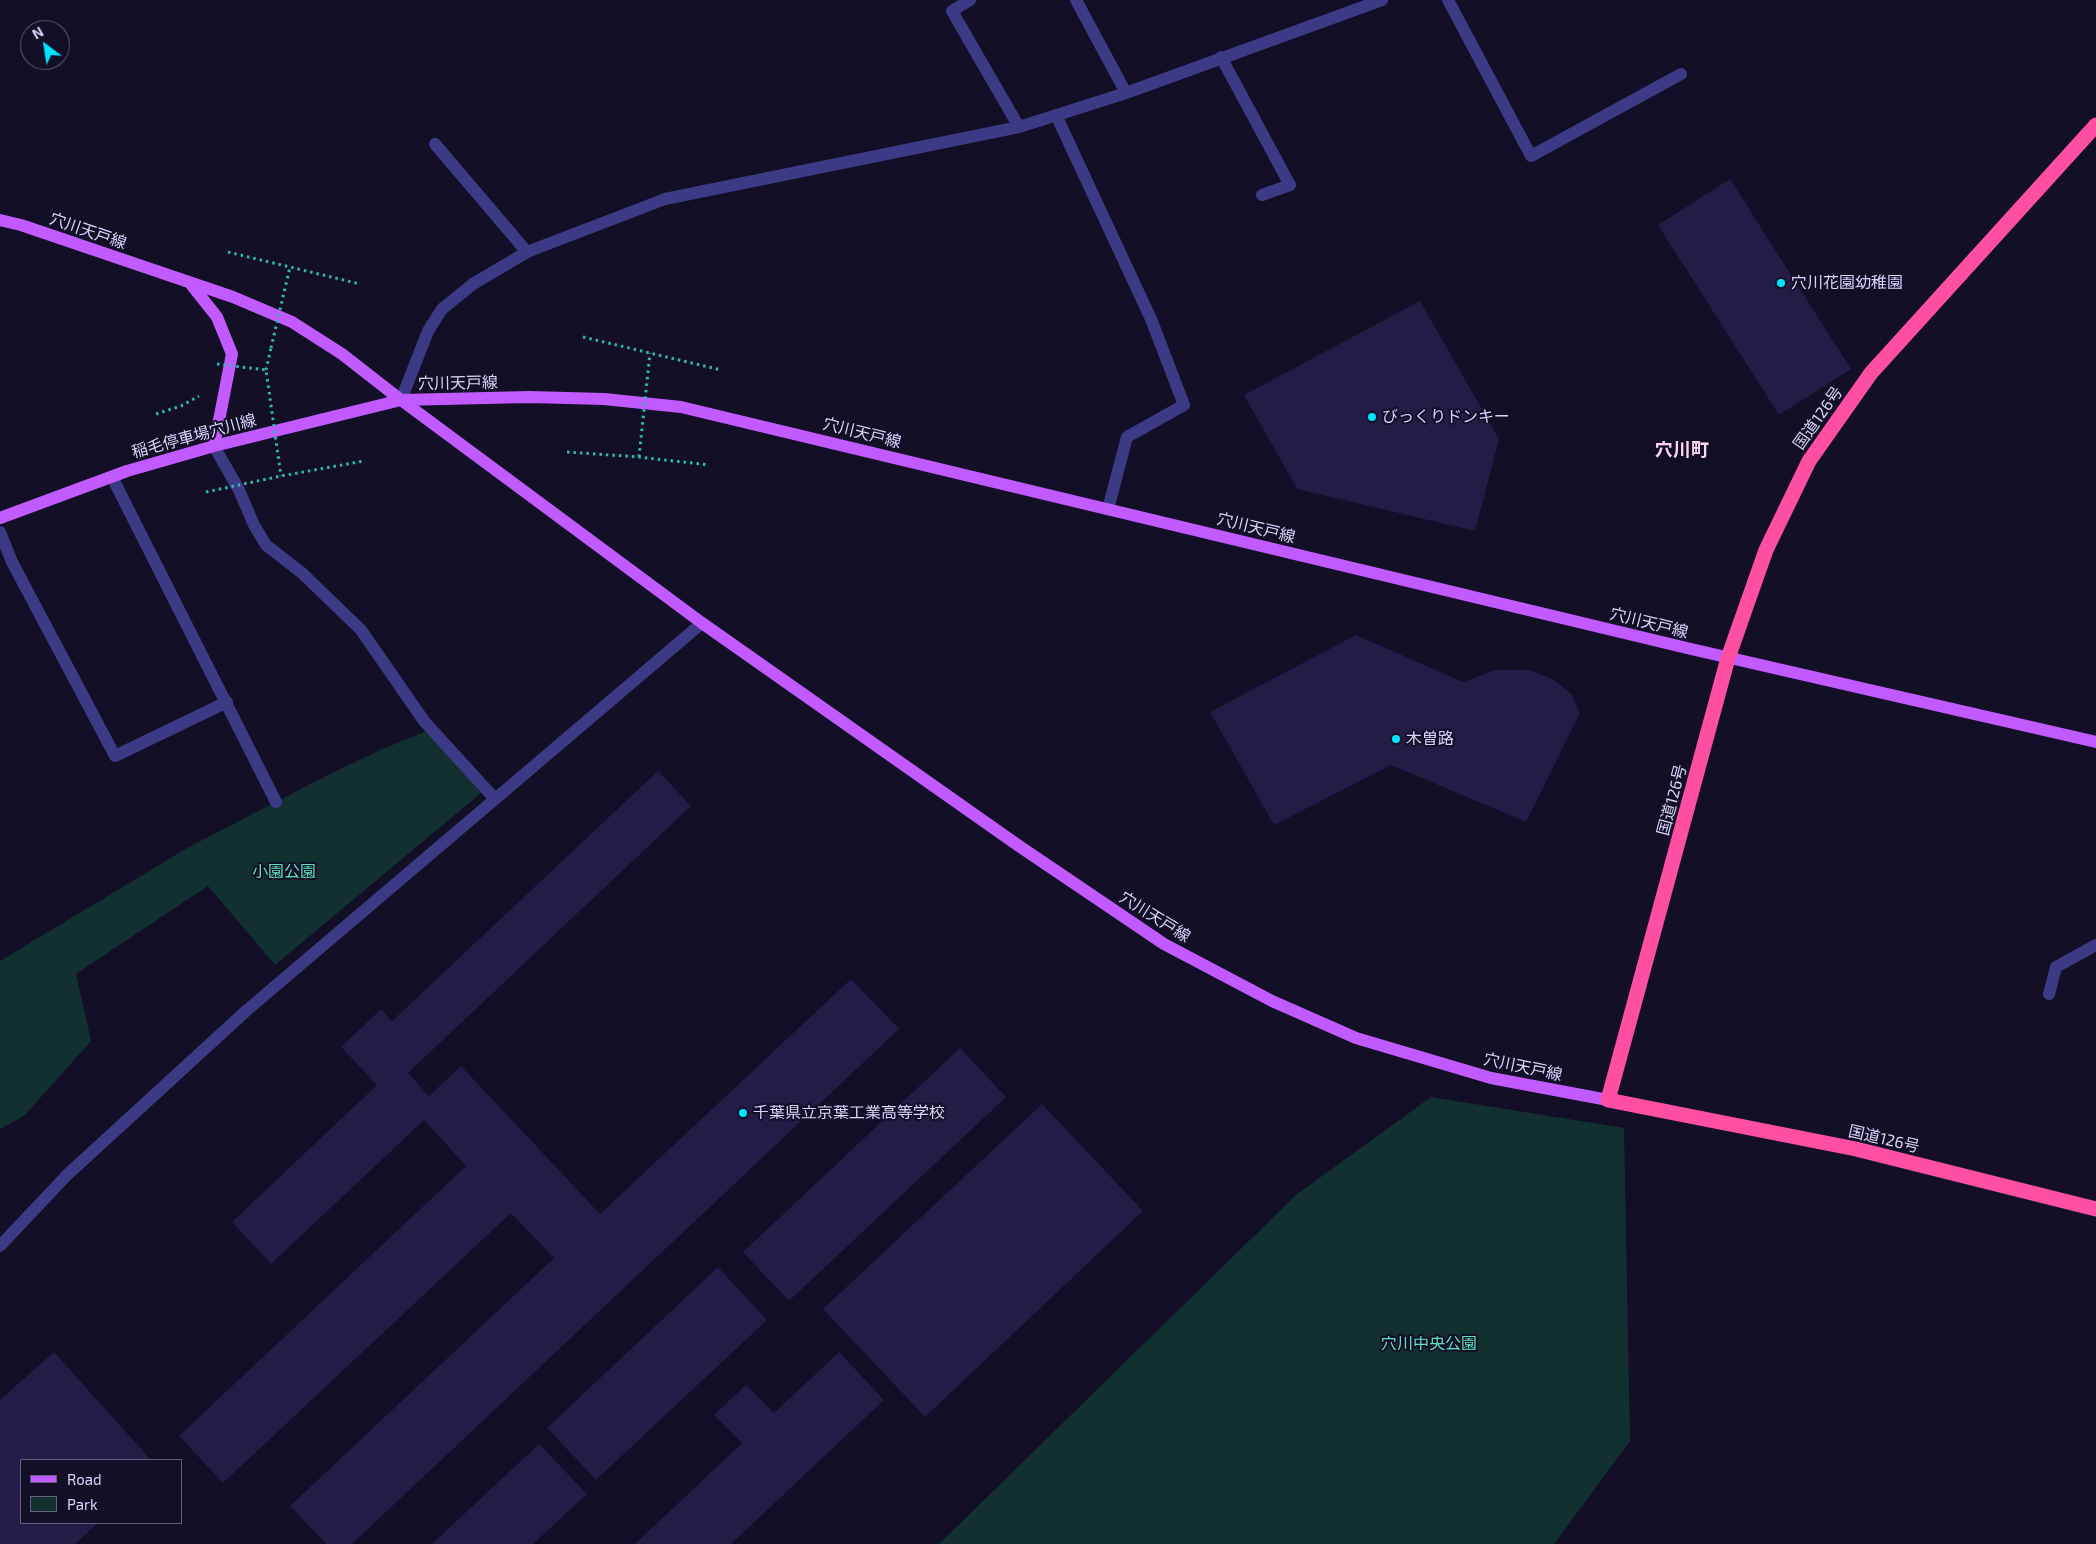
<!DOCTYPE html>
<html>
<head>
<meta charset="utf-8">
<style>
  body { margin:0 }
  #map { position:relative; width:2096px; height:1544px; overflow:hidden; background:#130f26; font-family:"Exo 2",sans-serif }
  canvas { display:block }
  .legend { position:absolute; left:20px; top:1459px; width:162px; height:65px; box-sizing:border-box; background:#130f26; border:1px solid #625e7d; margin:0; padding:6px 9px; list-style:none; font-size:15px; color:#d9d4ff }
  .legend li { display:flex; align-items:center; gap:10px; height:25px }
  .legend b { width:25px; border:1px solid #625e7d }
  .north { position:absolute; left:20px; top:20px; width:50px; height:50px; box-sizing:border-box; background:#130f26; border:1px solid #625e7d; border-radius:50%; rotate:329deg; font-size:14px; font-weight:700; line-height:20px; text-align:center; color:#d9d4ff }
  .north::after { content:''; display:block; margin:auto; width:18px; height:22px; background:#00e5ff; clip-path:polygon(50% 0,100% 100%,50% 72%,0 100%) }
</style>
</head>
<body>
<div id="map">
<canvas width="2096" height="1544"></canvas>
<ul class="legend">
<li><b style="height:6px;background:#c25bff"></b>Road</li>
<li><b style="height:14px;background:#12302f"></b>Park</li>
</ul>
<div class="north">N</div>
</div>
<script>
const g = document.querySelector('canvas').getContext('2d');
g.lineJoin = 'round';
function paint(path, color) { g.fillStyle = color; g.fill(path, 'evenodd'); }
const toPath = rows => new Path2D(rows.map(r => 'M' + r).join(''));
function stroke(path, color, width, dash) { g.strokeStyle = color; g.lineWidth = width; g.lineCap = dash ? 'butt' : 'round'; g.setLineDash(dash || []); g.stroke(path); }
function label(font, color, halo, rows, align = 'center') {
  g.font = font + ' "Exo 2","Noto Sans JP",sans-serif'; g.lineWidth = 4; g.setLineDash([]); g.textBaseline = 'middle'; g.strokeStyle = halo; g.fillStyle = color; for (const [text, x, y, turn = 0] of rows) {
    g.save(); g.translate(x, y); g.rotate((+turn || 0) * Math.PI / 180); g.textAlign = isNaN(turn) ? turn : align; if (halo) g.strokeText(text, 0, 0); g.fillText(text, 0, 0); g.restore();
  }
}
const green = toPath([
  [434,728,481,793,275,965,208,886,76,974,91,1041,24,1116,0,1129,0,961,189,847,328,775,380,750],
  [1431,1097,1624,1128,1630,1441,1554,1544,939,1544,1296,1195]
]);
const building = toPath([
  [1730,179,1851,369,1779,415,1658,225],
  [1420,301,1499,439,1475,531,1297,489,1244,395],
  [1356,635,1463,682,1495,670,1528,670,1553,679,1572,695,1580,713,1526,822,1391,765,1274,825,1210,712],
  [658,771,691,806,408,1073,429,1096,461,1066,600,1214,851,979,899,1029,352,1544,326,1544,290,1506,554,1258,511,1213,223,1483,179,1436,466,1166,424,1120,271,1264,232,1222,377,1085,341,1047,381,1009,392,1021],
  [960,1048,1006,1097,789,1301,743,1252],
  [1042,1104,1143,1211,925,1417,823,1309],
  [718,1267,767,1320,596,1480,547,1428],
  [54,1352,151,1460,21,1460,21,1523,98,1523,75,1544,0,1544,0,1400],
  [839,1352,884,1400,731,1544,635,1544,742,1443,714,1415,746,1385,774,1413],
  [539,1444,587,1494,533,1544,432,1544]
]);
const path = toPath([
  [228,252,360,284],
  [583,337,721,370],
  [266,370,271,348],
  [156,414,181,406,199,396],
  [567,452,639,457,709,465]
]);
const minor = toPath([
  [970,0,952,11,1019,127],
  [1076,0,1126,93],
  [1448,0,1531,156,1681,74],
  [1221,57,1290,185,1262,195],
  [1056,115,1151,319,1184,405,1127,437,1108,509],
  [435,144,527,252],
  [401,400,428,331,442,309,473,284,527,252,665,199,1019,127,1126,93,1382,0],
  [214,446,239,490,254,525,266,545,302,573,361,630,424,721,495,799],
  [112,477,276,802],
  [0,532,12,562,115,756,227,702],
  [2049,994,2056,967,2096,945],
  [0,1246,67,1175,246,1011,702,623]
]);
const major = toPath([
  [0,220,21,225,233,297,292,322,342,354,401,400,702,623,1019,846,1164,944,1272,1001,1356,1038,1491,1078,1608,1100],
  [190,283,217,317,232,354,214,446],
  [0,518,127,471,214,446,401,400,529,397,604,399,681,407,1691,649,2096,742]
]);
const highway = toPath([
  [2096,125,1871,373,1809,461,1766,550,1728,658,1608,1100,1856,1149,2096,1209]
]);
const pathBridge = toPath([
  [271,348,290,267],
  [217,364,266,370,281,476],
  [639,457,650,353],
  [206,492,281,476,364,461]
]);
const markers = [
  [1781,283,5,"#00e5ff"],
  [1372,417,5,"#00e5ff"],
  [1396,739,5,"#00e5ff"],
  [743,1113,5,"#00e5ff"]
];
const streetNames = [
  ["穴川天戸線",88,231,19],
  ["穴川天戸線",458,383,-1],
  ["国道126号",1818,418,-55],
  ["穴川天戸線",862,433,14],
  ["稲毛停車場穴川線",194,436,-15],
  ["穴川天戸線",1256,528,14],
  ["穴川天戸線",1649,623,14],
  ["国道126号",1672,800,-75],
  ["穴川天戸線",1155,917,32],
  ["穴川天戸線",1523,1067,12],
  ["国道126号",1884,1139,13]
];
const poiNames = [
  ["穴川花園幼稚園",1791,283],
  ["びっくりドンキー",1382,417],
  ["木曽路",1406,739],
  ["千葉県立京葉工業高等学校",753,1113]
];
const parkNames = [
  ["小園公園",284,872],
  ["穴川中央公園",1429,1344]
];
const neighbourhoodNames = [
  ["穴川町",1682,450]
];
paint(green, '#12302f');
paint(building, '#241b47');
stroke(path, '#2fb8b0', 3, [2.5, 4]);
stroke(minor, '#3d3a85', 12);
stroke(major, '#c25bff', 12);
stroke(highway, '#ff4fa3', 15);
stroke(pathBridge, '#2fb8b0', 3, [2.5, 4]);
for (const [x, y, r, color] of markers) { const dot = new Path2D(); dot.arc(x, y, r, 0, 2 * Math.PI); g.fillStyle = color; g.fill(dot); stroke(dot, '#130f26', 2); }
label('16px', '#d9d4ff', '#130f26', streetNames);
label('16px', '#d9d4ff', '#130f26', poiNames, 'left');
label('16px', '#5fe0c0', '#130f26', parkNames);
label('bold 18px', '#ffd6f0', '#130f26', neighbourhoodNames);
</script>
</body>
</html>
